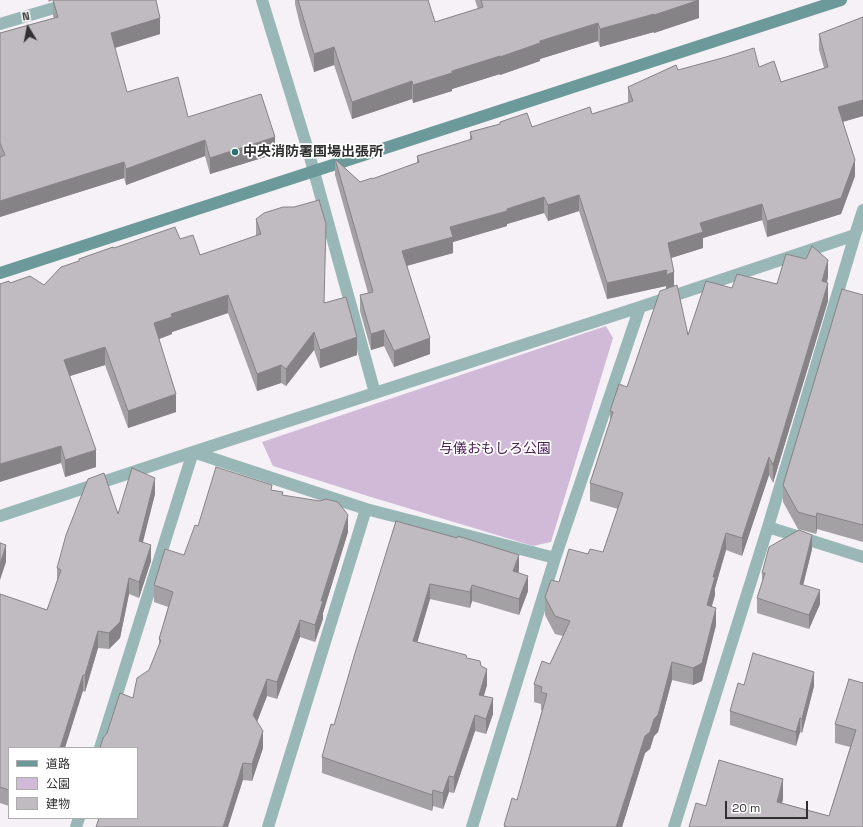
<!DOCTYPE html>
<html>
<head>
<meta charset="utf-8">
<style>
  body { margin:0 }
  #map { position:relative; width:863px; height:827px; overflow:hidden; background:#f5f1f6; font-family:"Space Grotesk","Noto Sans JP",sans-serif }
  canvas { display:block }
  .legend { position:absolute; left:8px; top:747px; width:130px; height:72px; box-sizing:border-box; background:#fff; border:1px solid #adacad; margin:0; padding:5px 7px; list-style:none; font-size:12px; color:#313031 }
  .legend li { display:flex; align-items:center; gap:8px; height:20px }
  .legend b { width:20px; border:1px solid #adacad }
  .north { position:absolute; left:8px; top:8px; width:40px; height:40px; -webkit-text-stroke:3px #fff; paint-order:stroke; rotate:350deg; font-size:11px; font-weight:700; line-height:16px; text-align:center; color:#313031 }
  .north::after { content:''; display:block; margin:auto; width:14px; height:18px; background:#313031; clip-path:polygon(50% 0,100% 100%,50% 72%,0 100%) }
  .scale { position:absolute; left:725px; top:801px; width:83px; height:18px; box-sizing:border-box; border:2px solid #313031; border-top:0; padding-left:5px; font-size:12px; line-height:14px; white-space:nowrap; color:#313031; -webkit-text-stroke:3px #fff; paint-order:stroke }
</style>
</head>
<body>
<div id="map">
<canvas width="863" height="827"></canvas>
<ul class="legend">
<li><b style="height:5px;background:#6c9999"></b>道路</li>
<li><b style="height:11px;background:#d1bad8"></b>公園</li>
<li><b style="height:11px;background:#bfbbc0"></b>建物</li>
</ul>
<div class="north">N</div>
<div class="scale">20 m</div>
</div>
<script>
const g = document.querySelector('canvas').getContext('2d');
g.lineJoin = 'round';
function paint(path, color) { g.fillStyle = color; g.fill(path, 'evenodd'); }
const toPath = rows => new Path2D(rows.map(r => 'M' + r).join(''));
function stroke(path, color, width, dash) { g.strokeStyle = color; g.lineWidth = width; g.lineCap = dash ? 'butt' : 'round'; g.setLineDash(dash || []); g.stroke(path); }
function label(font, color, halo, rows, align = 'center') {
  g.font = font + ' "Space Grotesk","Noto Sans JP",sans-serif'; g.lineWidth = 3.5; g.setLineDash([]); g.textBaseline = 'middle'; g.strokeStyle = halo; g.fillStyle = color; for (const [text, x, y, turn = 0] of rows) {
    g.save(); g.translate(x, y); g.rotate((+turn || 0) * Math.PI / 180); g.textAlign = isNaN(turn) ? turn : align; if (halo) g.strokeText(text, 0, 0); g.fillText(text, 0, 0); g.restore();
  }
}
const green = toPath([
  [606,326,613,338,551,542,533,546,371,497,273,466,262,442]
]);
const street = toPath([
  [262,0,308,150,375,393],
  [0,24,81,0],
  [193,452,366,509,555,558],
  [0,516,193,452,640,307,855,235],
  [768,527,863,557],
  [100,748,193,452],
  [76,827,79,818],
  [268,827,366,509],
  [472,827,555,558,640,307],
  [674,827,768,527,855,235,863,210]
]);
const secondary = toPath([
  [0,273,841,0]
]);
const wall = toPath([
  [48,0,156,0,160,34,115,48,127,92,275,154,210,174,205,156,126,185,124,178,0,217,0,33,54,18,53,16,53,0,49,2],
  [295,0,428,0,435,22,478,9,475,0,699,0,699,18,654,33,654,32,600,47,598,41,540,59,540,61,500,75,500,74,452,89,452,91,413,103,412,99,352,119,334,65,314,72,300,25,295,4],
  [863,17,863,116,843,122,855,176,841,214,767,237,762,220,703,238,703,248,671,258,674,286,688,335,732,288,828,277,827,283,828,301,773,483,769,475,742,556,726,550,715,588,715,595,712,606,716,625,702,681,693,685,672,680,658,732,654,736,650,749,645,753,622,827,504,827,504,825,517,800,542,710,541,710,541,704,534,702,534,684,550,664,563,636,555,634,545,615,545,597,559,582,588,554,603,552,618,509,590,501,590,483,610,422,610,411,627,387,666,289,666,286,607,299,579,211,548,221,544,213,507,224,507,226,453,242,453,253,407,266,430,354,394,367,384,346,371,350,360,311,360,295,368,293,335,175,335,159,360,182,372,179,417,163,417,156,470,140,470,132,500,124,500,122,532,127,592,114,628,103,628,87,678,70,759,67,781,82,824,68,819,50,819,34],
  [256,219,325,303,357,355,320,368,314,350,286,386,281,383,257,391,228,313,172,332,172,334,159,339,176,412,128,428,105,365,69,376,96,467,65,477,61,463,10,283,44,285,79,261,79,259,114,248,180,239,200,255,256,236],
  [863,295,863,542,817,529,816,534,798,529,783,502,783,485],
  [272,490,348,532,323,613,323,619,315,642,300,637,277,699,267,696,257,722,263,748,252,781,243,780,137,818,107,733,133,698,149,670,159,646,159,639,168,607,154,602,154,585,184,555,198,526],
  [155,494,142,543,151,561,139,598,129,594,120,638,109,649,98,648,85,692,83,691,9,748,9,806,0,803,0,594,47,610,57,581,57,568,118,514],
  [396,521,519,571,518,573,528,591,519,615,472,601,470,608,430,599,417,642,467,658,481,666,487,685,484,696,493,714,486,734,475,731,454,793,449,792,443,809,433,806,432,811,322,773,322,757,334,725],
  [812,549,803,585,820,604,809,629,757,613,757,598,762,582,762,573],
  [863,683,863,827,689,827,706,806,783,799,782,803,829,816,850,747,835,743,835,724],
  [744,685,814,686,802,733,800,732,796,746,730,725,730,711]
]);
const shadedWall = toPath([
  [699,0,699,18,654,33,654,15],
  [654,14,654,32,600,47,600,29],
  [160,18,160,34,111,49,111,33],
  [598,23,598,41,540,59,540,61,500,75,500,57,540,41],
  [334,47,334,65,314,72,314,54],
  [500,56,500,74,452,89,452,91,413,103,413,85,452,71],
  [412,81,412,99,352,119,352,102],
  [863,100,863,116,838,123,838,107],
  [275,137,275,154,210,174,210,158],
  [205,140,205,156,126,185,126,169],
  [855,160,855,176,841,214,767,237,767,221],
  [124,162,124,178,0,217,0,201],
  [579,195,579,211,548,221,548,205],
  [544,197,544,213,507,224,507,226,453,242,453,253,402,267,402,251,450,227],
  [762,204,762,220,703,238,703,248,668,259,668,243,700,223],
  [828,260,828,277,822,299,822,281],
  [667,270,674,272,674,288,666,291,666,286,607,299,607,283],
  [828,283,828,301,773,483,773,465],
  [228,295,228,313,172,332,172,334,154,341,154,323,171,314],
  [384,330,384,346,371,350,371,334],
  [314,332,314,350,286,386,286,369],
  [357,337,357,355,320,368,320,350],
  [430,338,430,354,394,367,394,351],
  [105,347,105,365,64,378,64,360],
  [281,365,281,383,257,391,257,374],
  [176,394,176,412,128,428,128,411],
  [61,446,61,463,0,482,0,464],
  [96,450,96,467,65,477,65,460],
  [769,457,769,475,742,556,742,538],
  [155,478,155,494,139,558,139,541],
  [817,513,817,529,816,534,816,517],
  [348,515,348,532,323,613,323,619,315,642,315,625,321,601],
  [726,533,726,550,715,588,715,595,707,622,707,605,713,577],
  [812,535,812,549,800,598,800,584],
  [6,545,6,562,0,580,0,564],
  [151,545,151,561,139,598,139,582],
  [519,555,519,571,513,587,513,571],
  [528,576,528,591,519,615,519,599],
  [129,578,129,594,120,638,109,649,109,633],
  [430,584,430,599,413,657,413,641],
  [472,585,472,601,470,608,470,592],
  [820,590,820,604,809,629,809,615],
  [716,608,716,625,702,681,693,685,693,668],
  [300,620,300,637,277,699,277,682],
  [98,631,98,648,85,692,85,675],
  [672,662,672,680,658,732,654,736,650,749,645,753,622,827,616,827,645,736],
  [487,669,487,685,479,710,479,695],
  [814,672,814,686,802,733,802,719],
  [83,675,83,691,65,748,60,748],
  [267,679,267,696,253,732,253,715],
  [493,698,493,714,486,734,486,719],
  [475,715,475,731,454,793,454,777],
  [800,718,800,732,796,746,796,732],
  [263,731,263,748,252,781,252,764],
  [243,763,243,780,228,827,223,827],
  [449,776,449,792,443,809,443,793],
  [783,779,783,799,777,821,777,802],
  [433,790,433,806,432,811,432,795]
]);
const building = toPath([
  [53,0,156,0,160,18,111,33,127,92,178,77,188,117,261,94,275,137,210,158,205,140,126,169,124,162,0,201,0,157,5,155,0,143,0,33,58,17,53,0],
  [298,0,428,0,435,22,483,7,481,0,699,0,654,15,654,14,600,29,598,23,540,41,540,43,500,57,500,56,452,71,452,73,413,85,412,81,352,102,334,47,314,54,298,0],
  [863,17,863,100,838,107,855,160,841,198,767,221,762,204,700,223,703,232,668,243,674,272,666,275,667,270,607,283,579,195,548,205,544,197,507,209,507,211,450,227,453,237,402,251,430,338,394,351,384,330,371,334,360,295,373,292,335,159,360,182,372,178,372,179,419,162,417,156,472,139,470,132,500,124,500,122,527,113,532,127,590,107,592,114,633,101,628,87,676,65,678,70,726,57,754,48,759,67,774,61,781,82,828,67,819,34,863,17],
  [319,200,326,224,324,303,346,297,357,337,320,350,314,332,286,369,281,365,257,374,228,295,171,314,172,317,154,323,176,394,128,411,105,347,64,360,96,450,65,460,61,446,0,464,0,284,9,281,10,283,30,276,44,285,61,267,79,261,79,259,113,247,114,248,175,227,180,239,193,235,200,255,261,234,256,219,264,213,283,207,294,207,319,200],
  [812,246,828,260,822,281,828,283,773,465,769,457,742,538,726,533,713,577,715,577,707,605,716,608,702,663,693,668,672,662,658,715,654,719,650,732,645,736,616,827,507,827,504,825,512,798,517,800,547,694,541,692,542,687,534,684,542,661,550,664,570,621,555,616,545,597,551,580,559,582,569,549,588,554,590,549,603,552,623,493,590,483,613,412,610,411,619,384,627,387,660,291,677,285,688,335,706,281,732,288,737,274,777,284,786,254,806,259,812,246],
  [842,289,863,295,863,525,817,513,816,517,798,512,783,485,842,289],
  [216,467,272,485,271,490,283,492,282,495,320,501,326,499,338,502,348,515,321,601,323,601,315,625,300,620,277,682,267,679,253,715,263,731,252,764,243,763,223,827,96,827,99,818,137,818,137,748,100,748,103,738,107,733,120,693,133,698,137,678,149,670,161,640,159,639,173,592,154,585,165,549,184,555,195,525,198,526,216,467],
  [132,468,155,478,139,541,151,545,139,582,129,578,120,622,109,633,98,631,85,675,83,675,60,748,9,748,9,790,0,787,0,594,47,610,61,570,57,568,66,535,88,479,104,473,118,514,132,468],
  [396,521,457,538,458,536,519,555,513,571,528,576,519,599,472,585,470,592,430,584,413,641,466,655,467,658,480,661,481,666,487,669,479,695,493,698,486,719,475,715,454,777,449,776,443,793,433,790,432,795,322,757,331,724,334,725,355,653,396,521],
  [799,530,812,535,800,584,820,590,809,615,757,598,765,573,762,573,769,547,799,530],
  [0,543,6,545,0,564,0,543],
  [753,653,814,672,802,719,800,718,796,732,730,711,738,683,744,685,753,653],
  [849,679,863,683,863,827,689,827,696,803,706,806,719,760,783,779,777,802,829,816,856,730,835,724,849,679]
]);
const markers = [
  [235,152,4,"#287273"]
];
const poiNames = [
  ["中央消防署国場出張所",243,152]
];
const parkNames = [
  ["与儀おもしろ公園",495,449]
];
paint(green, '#d1bad8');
stroke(street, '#99b7b6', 12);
stroke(secondary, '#6c9999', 12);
paint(wall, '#a4a1a5');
paint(shadedWall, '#868386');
paint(building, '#bfbbc0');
stroke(building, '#868386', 1);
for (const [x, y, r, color] of markers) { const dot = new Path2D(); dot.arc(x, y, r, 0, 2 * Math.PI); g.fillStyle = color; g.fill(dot); stroke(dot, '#fff', 1.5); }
label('bold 14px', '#313031', '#fff', poiNames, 'left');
label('14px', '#4c2257', '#fff', parkNames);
</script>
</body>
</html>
